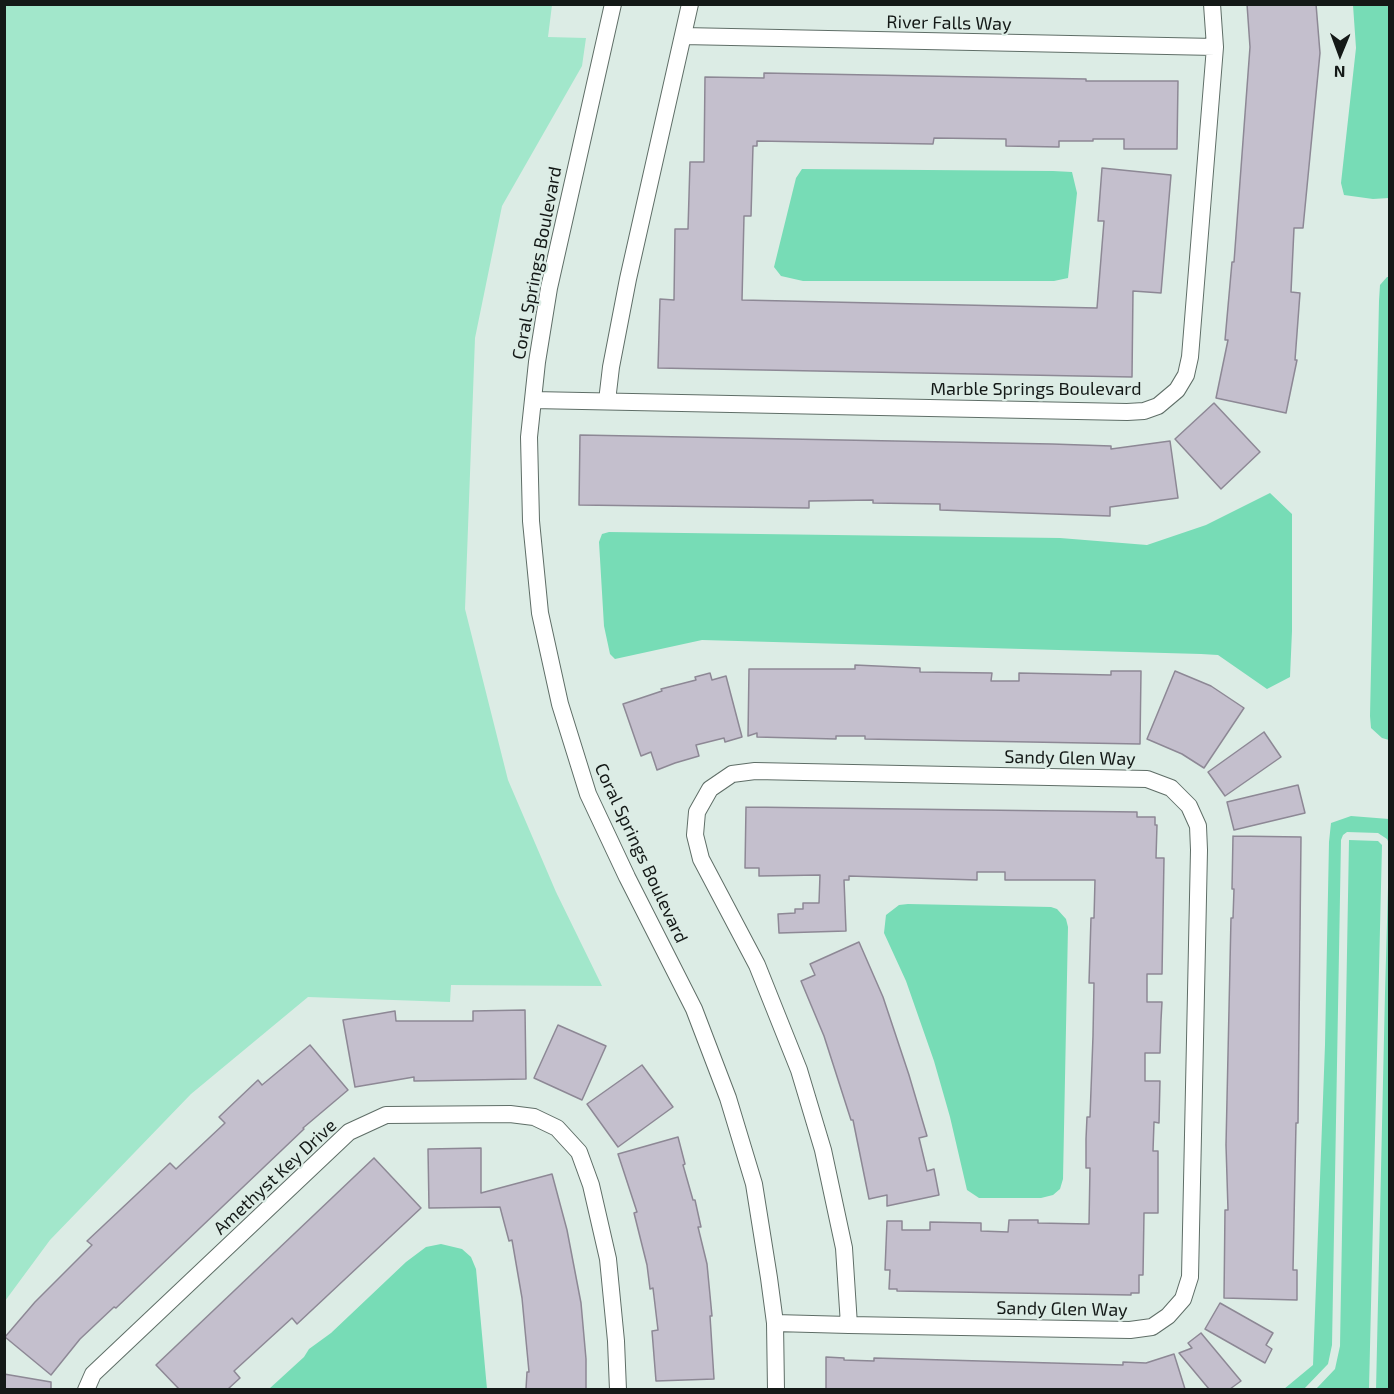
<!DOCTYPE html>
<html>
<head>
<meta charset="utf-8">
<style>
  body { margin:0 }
  #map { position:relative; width:1394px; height:1394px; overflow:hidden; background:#dcece5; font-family:"Exo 2",sans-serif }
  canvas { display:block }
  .frame { position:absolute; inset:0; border:6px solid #141917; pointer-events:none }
  .north { position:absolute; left:1310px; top:24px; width:60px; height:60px; -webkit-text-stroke:4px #dcece5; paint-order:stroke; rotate:181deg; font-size:16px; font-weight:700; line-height:24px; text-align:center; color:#141917 }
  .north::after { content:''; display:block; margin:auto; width:21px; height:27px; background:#141917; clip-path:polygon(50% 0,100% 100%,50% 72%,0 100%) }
</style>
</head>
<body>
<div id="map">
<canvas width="1394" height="1394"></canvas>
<div class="frame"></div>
<div class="north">N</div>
</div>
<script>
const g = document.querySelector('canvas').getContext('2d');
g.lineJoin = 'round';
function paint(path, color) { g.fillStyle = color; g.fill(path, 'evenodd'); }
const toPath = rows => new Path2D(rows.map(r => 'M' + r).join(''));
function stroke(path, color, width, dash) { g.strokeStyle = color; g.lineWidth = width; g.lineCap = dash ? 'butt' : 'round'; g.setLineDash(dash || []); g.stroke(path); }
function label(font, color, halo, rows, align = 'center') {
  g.font = font + ' "Exo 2",sans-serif'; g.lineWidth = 4.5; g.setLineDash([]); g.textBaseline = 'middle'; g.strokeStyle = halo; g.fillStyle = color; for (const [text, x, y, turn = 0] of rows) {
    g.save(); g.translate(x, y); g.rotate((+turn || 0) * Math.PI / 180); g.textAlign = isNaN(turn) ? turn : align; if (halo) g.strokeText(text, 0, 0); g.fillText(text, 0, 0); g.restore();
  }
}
const green = toPath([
  [5,4,552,5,548,37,586,38,582,66,502,206,475,338,465,609,508,780,556,892,602,986,451,985,450,1002,308,997,191,1094,50,1240,5,1301]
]);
const water = toPath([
  [1353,5,1389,5,1389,198,1373,199,1344,195,1341,183,1356,48],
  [802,169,1053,171,1072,172,1077,193,1068,278,1054,281,803,281,781,276,774,267,796,178],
  [1387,277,1390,277,1389,740,1382,738,1371,728,1370,716,1379,301,1380,285],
  [1270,493,1292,514,1292,631,1290,677,1267,689,1218,655,1201,654,702,640,615,659,610,654,604,626,599,542,602,534,609,532,1060,538,1147,545,1206,525],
  [1351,816,1389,819,1390,845,1387,839,1378,833,1347,832,1343,835,1341,840,1332,1345,1328,1364,1304,1389,1284,1389,1313,1365,1325,1045,1329,842,1331,823],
  [1349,840,1378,841,1382,845,1369,1389,1316,1389,1335,1369,1340,1346],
  [1389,852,1389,1389,1376,1390,1385,993],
  [908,904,1051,907,1057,909,1066,919,1068,927,1063,1179,1060,1189,1053,1195,1041,1198,979,1198,967,1190,950,1117,934,1061,906,981,884,933,886,915,899,905],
  [441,1244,462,1249,471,1257,476,1269,487,1389,269,1389,304,1357,309,1349,331,1333,406,1262,426,1247]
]);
const building = toPath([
  [1247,4,1316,4,1320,53,1303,228,1294,228,1291,292,1300,293,1295,360,1297,360,1286,413,1216,398,1228,340,1225,340,1232,262,1234,262,1250,47,1247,4],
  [764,73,1086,79,1086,81,1178,81,1177,149,1124,149,1124,139,1093,139,1093,141,1059,141,1059,147,1006,146,1006,139,934,138,933,144,757,141,757,146,753,146,751,216,744,216,742,300,1097,308,1104,221,1098,221,1102,168,1171,175,1161,293,1133,291,1132,377,658,368,660,299,674,300,675,229,688,229,690,162,704,162,705,77,764,78,764,73],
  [1214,403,1260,452,1221,489,1175,439,1214,403],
  [580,435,1052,444,1111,446,1111,449,1170,441,1178,498,1110,507,1110,516,940,510,940,504,873,503,873,500,809,501,809,508,579,505,580,435],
  [855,665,920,668,920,672,992,673,991,681,1019,681,1019,673,1111,675,1111,671,1141,671,1140,744,865,739,865,736,836,736,836,739,757,737,757,733,748,736,749,669,855,669,855,665],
  [1175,671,1211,686,1244,708,1204,768,1182,754,1147,739,1175,671],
  [710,673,712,680,726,676,742,737,725,742,724,738,696,745,699,756,675,763,657,770,651,752,641,756,623,704,662,691,661,689,696,680,695,677,710,673],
  [1264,732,1281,757,1225,796,1208,772,1264,732],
  [1298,785,1305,813,1234,830,1227,802,1298,785],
  [746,807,1137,812,1137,817,1155,817,1155,825,1157,825,1156,858,1164,858,1162,974,1147,974,1147,1002,1162,1002,1161,1020,1160,1053,1145,1053,1145,1081,1160,1081,1159,1123,1154,1122,1153,1151,1158,1151,1158,1213,1144,1213,1143,1275,1139,1275,1139,1293,1131,1293,1131,1295,897,1291,897,1289,889,1289,890,1270,885,1270,887,1221,902,1221,902,1230,930,1230,930,1222,981,1223,981,1231,1008,1232,1009,1220,1038,1220,1038,1223,1089,1224,1090,1168,1086,1168,1086,1139,1087,1117,1090,1117,1093,1036,1094,983,1089,983,1091,918,1094,918,1095,880,1005,880,1005,872,977,872,977,880,849,876,849,880,844,880,846,931,779,933,778,914,795,913,795,909,803,909,803,903,819,903,820,875,759,876,759,868,745,868,746,807],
  [1233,836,1301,837,1298,1123,1296,1123,1293,1270,1297,1270,1297,1300,1224,1298,1225,1210,1228,1210,1226,1145,1231,918,1233,918,1234,889,1232,889,1233,836],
  [859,942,883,997,909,1075,927,1136,919,1138,927,1171,934,1169,939,1195,887,1206,887,1195,869,1199,853,1120,851,1120,824,1036,801,981,815,975,810,964,859,942],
  [525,1010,526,1079,414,1081,414,1077,355,1087,343,1020,395,1011,396,1021,473,1021,473,1011,525,1010],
  [558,1025,606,1046,582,1100,534,1078,558,1025],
  [310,1045,348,1090,303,1128,304,1129,159,1267,116,1308,114,1307,80,1339,51,1375,5,1337,35,1302,92,1245,87,1241,170,1163,176,1169,225,1123,219,1117,258,1080,262,1085,310,1045],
  [642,1065,673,1107,618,1147,587,1104,642,1065],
  [678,1137,685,1164,683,1165,693,1200,695,1200,701,1227,698,1227,707,1264,712,1316,710,1316,714,1379,656,1381,652,1331,658,1330,653,1288,650,1289,647,1265,634,1213,637,1212,618,1154,678,1137],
  [481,1148,481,1193,552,1174,567,1230,581,1303,586,1359,586,1389,526,1389,527,1372,529,1372,522,1298,512,1240,509,1241,500,1207,429,1208,428,1149,481,1148],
  [374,1158,421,1208,297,1324,292,1318,234,1371,240,1378,228,1389,179,1389,156,1365,374,1158],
  [1220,1303,1273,1333,1266,1345,1272,1349,1265,1363,1205,1329,1220,1303],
  [1201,1333,1241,1381,1230,1389,1209,1389,1179,1353,1192,1348,1188,1343,1201,1333],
  [1174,1354,1185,1389,826,1389,826,1357,844,1358,844,1360,874,1361,874,1358,1123,1365,1123,1362,1146,1363,1174,1354],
  [4,1374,51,1382,51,1389,4,1389,4,1374]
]);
const street = toPath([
  [613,4,549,288,537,362,529,437,531,521,540,613,560,704,588,794,627,877,694,1009,728,1098,754,1184,769,1278,775,1323,776,1390],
  [683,36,1215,47],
  [533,400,1127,412,1144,411,1158,406,1177,390,1186,375,1190,357,1215,47,1212,4],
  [607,401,611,367,628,279,690,4],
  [775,1323,849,1325,844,1248,823,1150,799,1070,757,965,701,859,695,835,697,812,710,789,732,774,755,771,1147,779,1171,788,1189,806,1198,826,1199,850,1190,1277,1183,1299,1168,1316,1152,1327,1130,1330,849,1325],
  [86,1390,93,1374,349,1132,386,1115,510,1114,534,1117,557,1128,579,1152,591,1185,608,1259,616,1341,618,1390]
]);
const streetNames = [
  ["River Falls Way",949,23,1],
  ["Coral Springs Boulevard",537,263,-79],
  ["Marble Springs Boulevard",1036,389],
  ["Sandy Glen Way",1070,758,1],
  ["Coral Springs Boulevard",641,853,65],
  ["Amethyst Key Drive",275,1177,-43],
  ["Sandy Glen Way",1062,1309,1]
];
paint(green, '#a2e7cb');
paint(water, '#77dcb6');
paint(building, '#c4bfcd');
stroke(building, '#8d8895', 1.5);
stroke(street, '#5f6e67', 18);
stroke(street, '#fff', 16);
label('18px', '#141917', '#dcece5', streetNames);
</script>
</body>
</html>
